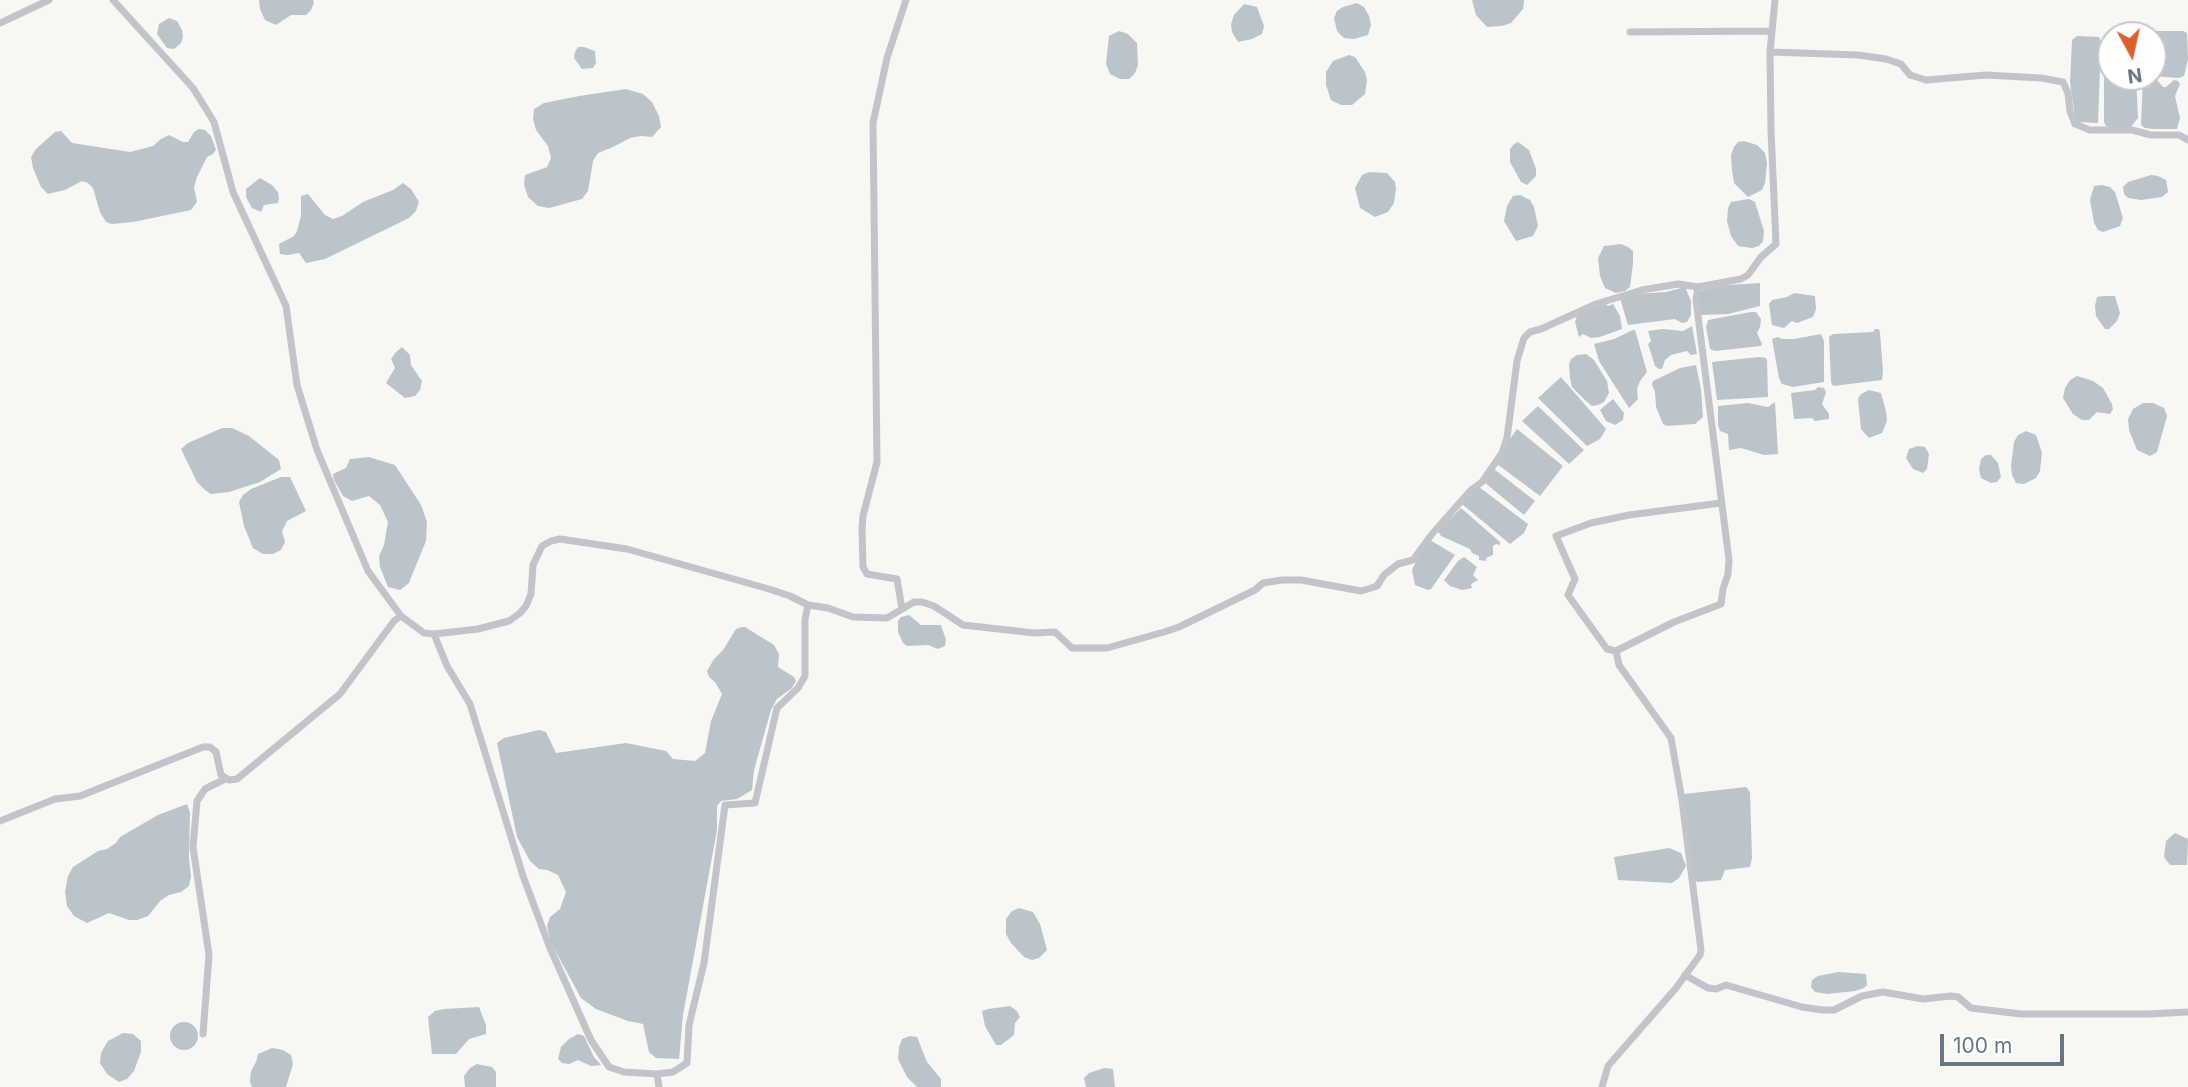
<!DOCTYPE html>
<html>
<head>
<meta charset="utf-8">
<style>
  body { margin:0 }
  #map { position:relative; width:2188px; height:1087px; overflow:hidden; background:#f7f7f4; font-family:Inter,sans-serif }
  canvas { display:block }
  .north { position:absolute; left:2097px; top:21px; width:70px; height:70px; box-sizing:border-box; background:#fff; border:2px solid #c3c8ce; border-radius:50%; rotate:172deg; font-size:19px; font-weight:700; line-height:28px; text-align:center; color:#687684 }
  .north::after { content:''; display:block; margin:auto; width:24px; height:32px; background:#da6031; clip-path:polygon(50% 0,100% 100%,50% 72%,0 100%) }
  .scale { position:absolute; left:1940px; top:1034px; width:124px; height:32px; box-sizing:border-box; border:4px solid #687684; border-top:0; padding-left:9px; font-size:21px; line-height:24px; white-space:nowrap; color:#687684; -webkit-text-stroke:5px #fff; paint-order:stroke }
</style>
</head>
<body>
<div id="map">
<canvas width="2188" height="1087"></canvas>
<div class="north">N</div>
<div class="scale">100 m</div>
</div>
<script>
const g = document.querySelector('canvas').getContext('2d');
g.lineJoin = 'round';
function paint(path, color) { g.fillStyle = color; g.fill(path, 'evenodd'); }
const toPath = rows => new Path2D(rows.map(r => 'M' + r).join(''));
function stroke(path, color, width, dash) { g.strokeStyle = color; g.lineWidth = width; g.lineCap = dash ? 'butt' : 'round'; g.setLineDash(dash || []); g.stroke(path); }
const water = toPath([
  [259,0,313,0,314,3,311,10,306,15,291,15,276,25,265,20,260,9],
  [1472,0,1524,0,1524,2,1523,9,1511,23,1502,26,1487,27,1476,15],
  [1357,3,1364,7,1369,16,1371,25,1368,35,1354,39,1344,38,1337,31,1334,18,1337,11,1343,7],
  [1244,4,1257,7,1264,26,1262,34,1252,39,1238,42,1232,32,1231,24,1234,15],
  [169,18,177,21,182,30,183,37,181,43,174,49,167,48,157,34,159,24],
  [1119,31,1128,34,1137,43,1138,65,1135,73,1129,79,1120,79,1110,74,1106,64,1109,36],
  [2146,31,2183,31,2187,33,2188,59,2184,76,2179,78,2153,76,2153,35,2142,35],
  [2077,36,2099,37,2101,42,2098,123,2078,122,2075,117,2070,83,2072,40],
  [2106,38,2111,38,2111,77,2136,77,2138,118,2130,128,2112,128,2106,126,2104,122,2104,42],
  [578,47,584,47,595,51,596,63,593,68,582,69,574,58,575,52],
  [1349,55,1355,57,1365,72,1367,80,1365,94,1352,105,1341,105,1331,100,1326,85,1326,72,1333,61],
  [2152,78,2157,80,2163,87,2166,87,2174,80,2178,81,2180,84,2175,96,2180,118,2177,129,2153,129,2145,128,2141,125,2143,79],
  [626,89,643,94,652,102,659,116,661,127,652,137,641,136,630,138,613,147,598,153,593,161,588,191,582,199,549,208,538,206,528,197,524,185,525,175,547,167,551,158,548,146,536,130,533,119,534,109,544,103,579,96],
  [199,129,205,130,211,136,216,150,213,154,207,157,197,177,194,187,197,202,191,210,133,222,112,224,106,222,100,212,93,188,88,183,82,181,65,190,48,194,41,187,33,168,31,157,36,149,55,132,61,131,72,143,130,152,153,146,161,139,169,135,183,142,188,142,194,132],
  [1744,141,1757,145,1765,153,1767,163,1765,183,1762,190,1748,197,1734,183,1732,170,1731,155,1734,147,1738,142],
  [1518,142,1529,150,1536,169,1536,176,1527,185,1521,182,1510,162,1510,149,1514,144],
  [1369,172,1387,173,1395,182,1396,189,1394,203,1388,212,1375,217,1360,208,1355,188,1362,175],
  [2151,175,2158,176,2166,180,2168,192,2162,197,2141,200,2128,198,2124,194,2123,187,2128,182],
  [260,178,272,185,278,192,279,198,278,203,264,205,261,212,252,208,246,197,246,189],
  [403,183,411,189,419,202,416,211,409,218,325,259,306,263,299,253,287,255,280,254,279,244,294,236,297,231,301,216,301,196,308,194,325,215,333,219,342,216,363,202,393,190],
  [2102,185,2110,187,2115,192,2123,218,2120,226,2103,232,2098,230,2094,223,2090,200,2094,186],
  [1520,195,1530,200,1534,207,1538,226,1533,236,1516,241,1504,221,1507,206,1513,196],
  [1749,199,1755,202,1764,231,1763,241,1759,246,1752,248,1738,246,1731,236,1727,221,1728,208,1731,202],
  [1621,244,1628,247,1633,251,1633,264,1630,287,1625,291,1616,293,1605,288,1600,276,1598,258,1604,246],
  [1760,283,1760,306,1728,314,1701,315,1698,309,1700,291,1715,286],
  [1685,287,1691,301,1691,315,1687,322,1682,323,1675,319,1628,325,1620,298,1636,294,1666,292],
  [1794,293,1815,296,1816,309,1813,317,1797,323,1792,321,1784,328,1772,325,1769,304,1772,300,1787,297],
  [2103,296,2115,296,2120,313,2117,321,2109,329,2105,329,2096,316,2095,306,2097,297],
  [1606,304,1608,306,1613,304,1620,316,1622,329,1600,337,1591,338,1583,334,1579,337,1575,322,1578,313],
  [1751,312,1756,312,1761,319,1760,327,1757,333,1762,344,1761,346,1715,351,1710,349,1706,327,1708,320],
  [1692,326,1697,354,1691,355,1687,351,1671,355,1665,360,1662,369,1659,369,1655,366,1648,344,1651,341,1648,331,1663,329,1683,331],
  [1875,329,1879,329,1880,333,1883,371,1882,380,1833,386,1831,382,1829,337,1833,334,1873,332],
  [1633,330,1635,330,1647,372,1640,381,1637,389,1638,399,1629,408,1599,361,1594,344,1614,339],
  [1821,334,1824,341,1824,382,1793,387,1782,384,1779,378,1772,339,1778,337,1782,339,1794,339],
  [402,347,410,355,411,365,422,381,420,390,415,396,405,398,386,383,395,368,391,359,396,352],
  [1586,354,1594,360,1607,381,1609,393,1604,402,1598,405,1592,406,1586,401,1572,387,1570,378,1569,364,1571,359,1577,355],
  [1759,357,1766,358,1767,360,1768,397,1717,400,1712,362],
  [1696,365,1701,389,1703,417,1695,424,1667,426,1663,424,1656,407,1655,392,1652,385,1653,381,1680,368],
  [2077,376,2093,381,2103,388,2112,404,2113,409,2110,414,2097,412,2089,420,2082,420,2073,414,2063,398,2065,388,2070,380],
  [1561,377,1606,429,1600,439,1587,446,1538,398],
  [1818,387,1824,388,1826,392,1822,404,1829,414,1829,419,1815,421,1812,418,1794,419,1791,393,1815,390],
  [1869,390,1881,393,1886,411,1887,421,1882,433,1869,438,1861,429,1858,399,1861,394],
  [1613,399,1624,413,1623,420,1615,425,1606,421,1600,410],
  [1775,402,1778,454,1764,455,1741,448,1729,450,1728,434,1720,431,1718,425,1718,406,1748,403,1768,407],
  [2143,403,2153,403,2164,408,2167,416,2157,452,2150,456,2137,450,2129,430,2128,419,2133,409],
  [1538,406,1584,450,1569,464,1522,421],
  [222,428,232,428,249,436,279,460,281,469,260,482,229,492,211,494,205,490,197,482,181,449,188,443],
  [1517,429,1563,466,1540,496,1497,464,1510,439],
  [2026,431,2036,435,2042,453,2040,471,2036,478,2024,484,2016,483,2012,475,2011,465,2014,442,2018,435],
  [1918,446,1925,447,1929,454,1927,469,1923,473,1913,469,1906,458,1909,449],
  [1986,455,1991,455,1998,463,2001,477,1997,482,1991,483,1981,478,1979,469,1981,459],
  [369,457,395,465,421,505,427,522,426,541,412,575,409,583,400,590,388,587,380,567,379,556,384,545,388,522,380,505,369,496,352,501,343,496,334,480,333,474,346,468,350,459],
  [1494,469,1535,501,1524,515,1484,482],
  [281,477,290,477,306,511,287,521,282,531,285,542,281,550,273,554,263,554,253,548,244,526,239,502,243,495,251,489],
  [1479,487,1528,524,1524,533,1510,544,1462,504,1466,498],
  [1461,508,1500,542,1500,545,1496,544,1493,546,1493,555,1486,558,1487,561,1479,560,1479,556,1472,553,1470,549,1441,536,1439,533,1438,531],
  [1430,540,1455,555,1431,589,1428,590,1415,585,1412,570,1420,553],
  [1464,557,1477,567,1473,575,1478,580,1471,584,1472,588,1462,590,1450,586,1444,580,1458,561],
  [909,615,921,625,941,625,946,640,945,646,938,649,928,645,907,646,903,643,898,632,898,621,901,617],
  [742,627,745,627,774,645,779,654,778,667,794,677,796,681,792,688,777,699,771,710,754,770,752,790,737,799,721,801,717,806,717,830,683,1015,679,1059,656,1058,649,1052,643,1024,628,1021,596,1009,581,998,551,943,547,926,550,917,560,909,566,892,558,875,547,870,539,869,530,861,517,837,497,743,504,738,539,730,546,732,556,753,626,743,666,751,673,759,695,761,705,753,711,721,722,694,715,682,709,677,707,671,714,659,723,650,736,629],
  [1746,787,1750,792,1752,858,1750,867,1725,870,1721,880,1698,882,1693,880,1684,794],
  [187,804,190,813,189,859,191,876,189,886,181,892,169,895,160,901,148,916,137,920,129,920,109,913,87,923,74,916,67,906,65,892,68,876,73,867,98,851,107,849,116,843,120,837,158,815],
  [2175,833,2188,839,2187,865,2170,865,2164,857,2166,841],
  [1669,848,1681,853,1686,866,1679,878,1672,883,1618,880,1614,857],
  [1019,908,1033,912,1040,924,1047,950,1039,958,1032,960,1024,957,1011,943,1006,934,1006,919,1012,911],
  [1838,972,1866,974,1867,985,1864,988,1855,991,1827,994,1815,992,1811,987,1812,980,1818,976],
  [1010,1006,1017,1011,1020,1017,1015,1023,1014,1035,1001,1045,996,1045,985,1026,982,1011,988,1009],
  [479,1007,486,1025,486,1034,469,1039,456,1054,432,1054,428,1017,435,1011,444,1009],
  '170 1036a14 14 0 1 1 28 0a14 14 0 1 1-28 0Z',
  [123,1033,133,1034,141,1041,141,1052,134,1071,127,1079,119,1082,107,1074,100,1063,101,1053,108,1041],
  [578,1034,584,1036,594,1057,601,1065,591,1066,578,1060,569,1064,562,1063,558,1059,561,1047,569,1039],
  [910,1036,917,1037,927,1062,941,1079,941,1087,917,1087,907,1077,898,1059,899,1047,902,1039],
  [272,1048,283,1050,291,1055,293,1064,286,1087,252,1087,250,1082,251,1071,256,1062,258,1054],
  [477,1064,492,1067,496,1072,496,1087,465,1087,464,1076,470,1068],
  [1104,1068,1113,1069,1115,1087,1086,1087,1084,1078,1089,1073]
]);
const street = toPath([
  [113,0,193,88,214,122,233,192,286,306,297,385,317,450,368,571,401,616],
  [0,23,49,0],
  [1630,32,1772,31],
  [1770,52,1858,55,1886,59,1901,64,1910,75,1926,80,1986,75,2041,78,2063,82,2068,93,2070,111,2075,124,2090,130,2132,130,2151,135,2179,135,2188,140],
  [902,609,897,579,867,574,863,567,862,529,863,516,877,462,873,123,887,58,906,0],
  [434,634,447,666,470,704,523,876,550,948,591,1040,609,1067,624,1072,657,1074,673,1072,687,1063,689,1025,704,963,725,805,755,803,777,708,798,688,805,676,805,619,808,605],
  [1616,651,1607,649,1568,595,1575,579,1556,536,1591,523,1629,515,1721,503],
  [0,821,55,799,80,796,203,747,210,747,216,752,221,775,229,780,237,779,340,694,394,621,401,616,424,633,434,634,478,629,509,621,520,613,526,606,531,594,533,565,542,546,551,541,560,539,627,549,769,589,790,596,808,605,828,608,853,617,887,618,914,602,922,602,934,606,963,625,1034,633,1055,632,1072,648,1107,648,1164,632,1179,627,1255,590,1263,583,1282,580,1301,580,1361,591,1368,589,1377,586,1384,575,1398,564,1413,560,1432,534,1471,490,1482,482,1502,453,1507,438,1517,361,1524,338,1530,332,1541,329,1596,304,1642,290,1678,284,1698,287],
  [1685,975,1708,988,1716,989,1726,985,1802,1007,1822,1010,1834,1010,1862,996,1883,992,1923,999,1951,996,1958,997,1971,1008,2021,1014,2149,1014,2188,1012],
  [203,1034,209,955,193,847,197,801,205,789,225,779],
  [657,1074,659,1087],
  [1602,1087,1608,1066,1676,988,1700,955,1701,950,1682,800,1671,738,1619,665,1616,651,1674,622,1721,604,1723,589,1728,574,1729,560,1696,300,1698,287,1741,279,1748,275,1761,257,1776,244,1771,130,1770,52,1775,0]
]);
paint(water, '#bbc4ca');
stroke(street, '#c1c4c8', 7);
</script>
</body>
</html>
